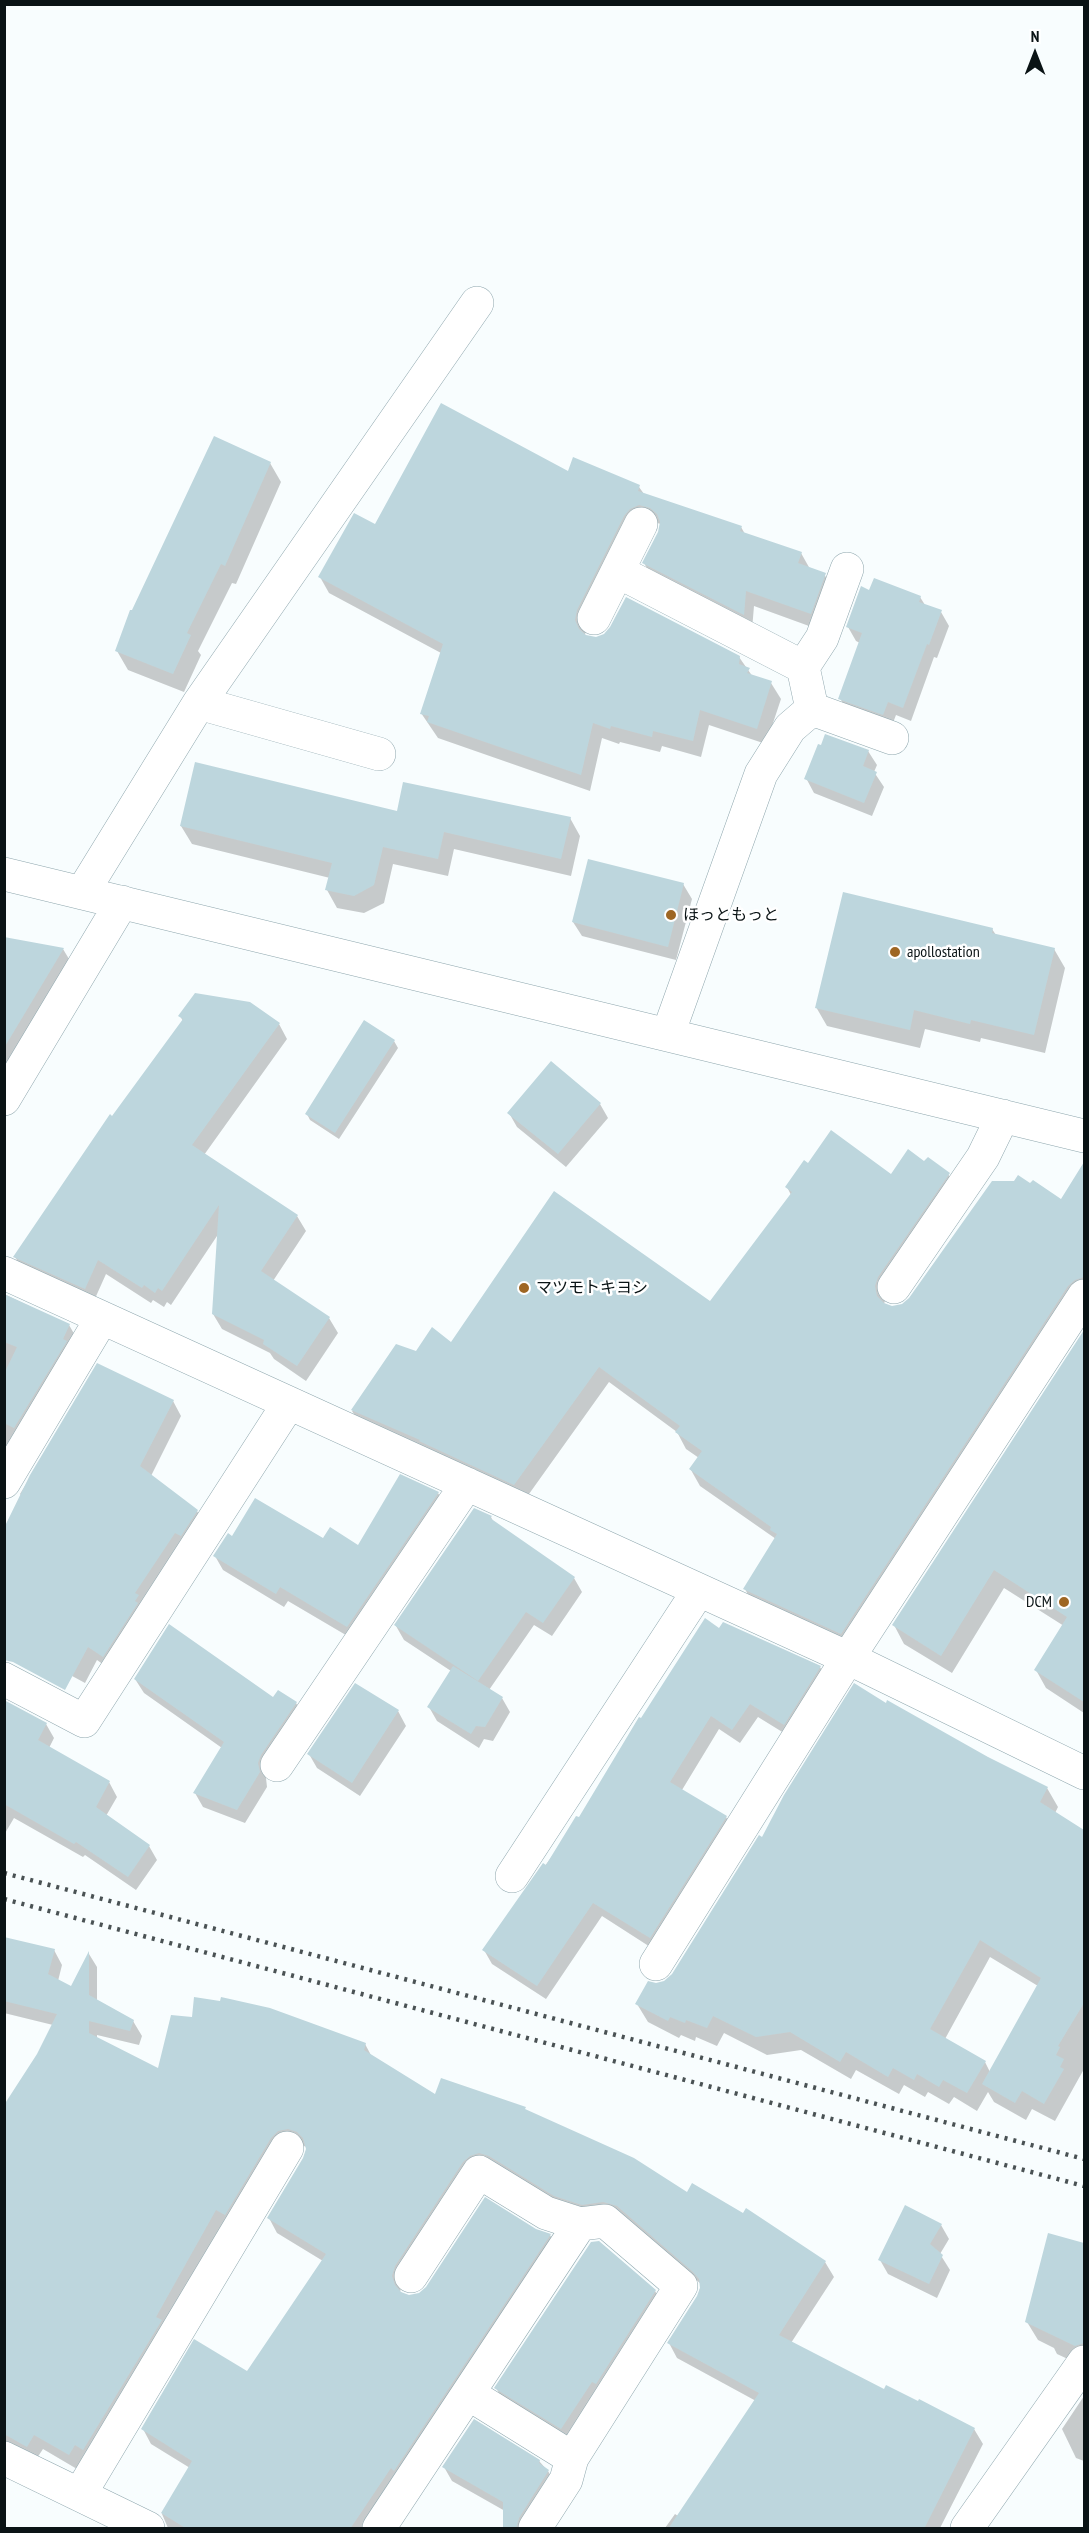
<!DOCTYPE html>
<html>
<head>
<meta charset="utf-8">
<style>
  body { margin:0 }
  #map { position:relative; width:1089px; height:2533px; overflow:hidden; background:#f8fdfe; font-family:"PT Sans Narrow",sans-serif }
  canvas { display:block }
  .frame { position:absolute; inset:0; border:6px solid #0a1315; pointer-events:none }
  .north { position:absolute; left:1005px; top:24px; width:60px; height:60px; -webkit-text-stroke:4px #fff; paint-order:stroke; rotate:0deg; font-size:16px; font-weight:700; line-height:24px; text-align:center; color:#0a1315 }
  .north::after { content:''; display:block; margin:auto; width:21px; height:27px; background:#0a1315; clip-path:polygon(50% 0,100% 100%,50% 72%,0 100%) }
</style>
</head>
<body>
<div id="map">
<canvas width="1089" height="2533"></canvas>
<div class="frame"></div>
<div class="north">N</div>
</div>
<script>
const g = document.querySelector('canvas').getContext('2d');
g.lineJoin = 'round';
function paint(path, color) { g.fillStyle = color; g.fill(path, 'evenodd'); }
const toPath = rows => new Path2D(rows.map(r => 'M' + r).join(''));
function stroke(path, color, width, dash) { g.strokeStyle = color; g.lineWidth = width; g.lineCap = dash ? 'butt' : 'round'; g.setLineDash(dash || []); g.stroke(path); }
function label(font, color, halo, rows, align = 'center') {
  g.font = font + ' "PT Sans Narrow","Noto Sans JP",sans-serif'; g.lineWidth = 5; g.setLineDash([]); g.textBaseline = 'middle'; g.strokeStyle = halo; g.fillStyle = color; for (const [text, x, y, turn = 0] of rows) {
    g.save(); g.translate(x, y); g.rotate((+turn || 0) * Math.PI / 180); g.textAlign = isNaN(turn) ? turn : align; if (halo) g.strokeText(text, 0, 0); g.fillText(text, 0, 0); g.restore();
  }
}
const shadow = toPath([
  [270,463,281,482,236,584,232,583,198,651,201,655,184,692,128,670,117,651],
  [568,473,639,487,644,494,741,527,745,534,801,553,810,569,824,574,834,591,820,630,754,606,752,630,653,579,644,563,659,533,661,524,649,521,586,626,585,636,739,657,753,677,771,683,781,699,766,744,709,725,701,757,662,746,660,752,620,742,619,744,602,738,590,791,438,738,421,713,441,653,329,593,320,577,376,526],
  [870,592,920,597,925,605,941,612,949,626,937,658,934,657,911,721,896,715,891,728,848,713,840,698,860,643,856,641,848,627],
  [868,751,877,765,874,772,884,787,872,816,814,793,806,778],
  [398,812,570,818,580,836,571,876,454,849,448,876,393,864,384,903,364,913,337,908,327,890,330,878,192,844,181,826],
  [683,884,692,899,676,960,582,936,573,922],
  [992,929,996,935,1054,949,1065,968,1045,1053,981,1038,980,1042,925,1029,920,1048,827,1026,816,1007],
  [4,940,63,949,75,969,4,1088],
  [180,1016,279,1024,287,1039,204,1155,297,1216,306,1231,273,1281,329,1318,338,1333,306,1381,274,1359,270,1353,222,1329,213,1314,219,1233,171,1305,167,1302,164,1307,153,1300,151,1303,106,1274,93,1303,24,1272,15,1257,183,1021],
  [394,1041,398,1048,339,1139,310,1120,307,1114],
  [600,1104,608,1118,566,1167,517,1127,509,1113],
  [925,1163,948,1174,958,1190,887,1294,884,1304,893,1307,903,1305,1061,1201,1069,1189,1084,1193,1084,1296,851,1650,754,1606,745,1589,776,1539,700,1486,691,1470,699,1458,686,1449,677,1432,609,1382,524,1501,362,1427,352,1411,417,1353,452,1345,711,1303,791,1195,787,1187,809,1165,891,1176],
  [4,1294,69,1325,76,1337,4,1471],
  [1084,1332,1084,1713,1046,1688,1036,1670,1064,1626,1004,1588,952,1673,904,1644,894,1625],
  [98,1365,173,1401,181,1416,151,1476,197,1511,205,1525,111,1670,97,1660,85,1683,4,1639,22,1497,20,1494],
  [438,1493,446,1507,356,1641,288,1601,284,1607,223,1570,215,1556,233,1538,323,1540,359,1547],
  [474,1510,491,1517,494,1523,574,1578,582,1592,552,1636,534,1625,489,1690,502,1698,510,1712,493,1741,484,1739,479,1748,437,1721,429,1707,451,1671,404,1640,396,1626],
  [720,1630,820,1667,828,1681,792,1738,758,1717,740,1743,719,1729,682,1790,726,1817,734,1831,658,1952,602,1916,546,1999,492,1964,484,1950,579,1819,642,1720],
  [135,1679,296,1703,304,1717,269,1769,266,1778,267,1787,245,1823,203,1807,195,1793,222,1748,144,1693],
  [4,1703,46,1724,54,1738,49,1748,109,1782,117,1797,106,1816,149,1846,157,1860,136,1890,85,1855,83,1857,14,1818,4,1835],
  [886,1705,1047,1788,1058,1807,1055,1813,1084,1831,1084,2069,1055,2121,1032,2109,1026,2120,994,2102,988,2092,977,2111,954,2097,949,2104,928,2092,925,2097,904,2085,899,2094,856,2070,851,2079,801,2050,767,2055,724,2033,717,2046,696,2037,695,2041,681,2035,679,2038,648,2022,637,2004,656,1984,665,1982,673,1975,763,1839],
  [990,1957,1038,1986,990,2072,985,2062,945,2039],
  [398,1711,406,1726,360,1796,317,1768,309,1754],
  [4,1938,54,1950,62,1965,58,1981,72,1988,89,1954,97,1967,97,2001,133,2021,142,2036,139,2045,97,2035,97,2039,159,2070,365,2044,372,2057,436,2096,525,2109,526,2112,687,2194,825,2262,834,2277,791,2343,885,2391,974,2429,983,2444,940,2528,665,2528,675,2514,678,2516,756,2401,677,2358,669,2343,698,2296,701,2284,627,2221,591,2219,499,2171,403,2281,400,2292,409,2296,420,2294,536,2230,550,2235,558,2250,367,2528,168,2528,162,2514,190,2468,151,2444,143,2429,248,2373,323,2261,277,2233,269,2218,304,2158,307,2147,297,2144,77,2469,43,2449,35,2461,4,2442,4,2108,38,2055,53,2025,4,2013],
  [941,2225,949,2239,940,2254,950,2270,937,2298,888,2274,880,2260],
  [1049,2235,1084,2244,1083,2366,1057,2354,1054,2348,1038,2340,1027,2322],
  [655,2291,663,2304,568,2441,504,2401,496,2388],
  [1084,2396,1084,2461,1076,2458,1062,2429],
  [539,2461,548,2471,556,2485,531,2528,505,2528,505,2511,452,2481,444,2467]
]);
const building = toPath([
  [441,403,568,471,573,457,640,485,638,491,742,526,740,531,802,552,798,563,826,573,811,614,746,591,744,615,642,563,658,532,660,522,657,514,650,508,639,505,630,509,624,516,577,610,575,620,579,629,586,635,596,637,604,634,610,627,626,597,740,656,739,664,750,668,747,673,772,681,757,729,700,710,693,741,653,731,652,737,611,726,610,729,593,723,581,775,427,722,429,716,420,714,443,644,318,577,354,513,375,524],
  [214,436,271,462,225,566,221,564,187,633,191,635,173,674,115,651,130,610,132,610],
  [874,578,921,596,919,602,942,610,929,645,927,644,903,708,888,702,883,715,838,699,862,633,846,627,861,586,869,590],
  [825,734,869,750,863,766,877,772,864,803,804,779,818,744,821,745],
  [195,762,397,811,403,782,571,817,561,859,444,832,438,859,383,847,374,885,354,896,325,890,332,863,180,826],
  [588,859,684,883,668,947,572,922],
  [843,892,993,928,992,933,1055,948,1034,1035,971,1020,970,1024,914,1010,910,1030,815,1008],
  [4,937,64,948,4,1048],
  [195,993,250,1002,280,1023,192,1145,298,1215,261,1271,330,1317,297,1366,263,1344,264,1340,212,1314,219,1205,162,1291,158,1288,155,1293,144,1285,142,1288,98,1260,85,1289,13,1257,110,1114,112,1116,183,1019,178,1016],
  [364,1020,395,1040,335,1133,305,1114],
  [551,1061,601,1103,558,1154,507,1113],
  [831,1130,891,1174,908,1149,924,1161,928,1157,950,1173,878,1277,875,1286,877,1296,884,1303,892,1306,902,1304,909,1298,992,1181,1014,1181,1018,1175,1030,1183,1033,1180,1061,1199,1084,1162,1084,1277,1075,1280,1068,1286,841,1634,743,1589,777,1534,770,1530,771,1527,689,1469,702,1451,675,1432,680,1426,599,1367,514,1485,419,1441,420,1440,351,1410,396,1344,416,1351,432,1327,451,1342,554,1191,710,1301,792,1192,785,1187,804,1160,808,1163],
  [4,1294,70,1324,63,1339,67,1341,14,1428,4,1423,4,1374,17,1347,4,1342],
  [1084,1330,1084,1702,1034,1670,1067,1617,994,1570,941,1656,892,1625],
  [97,1363,174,1400,140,1466,198,1510,181,1536,175,1533,135,1593,139,1595,135,1601,138,1603,103,1657,88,1647,65,1690,13,1662,4,1660,4,1528,30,1475],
  [400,1474,439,1492,347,1627,280,1587,276,1594,213,1556,228,1533,232,1536,255,1498,323,1538,330,1527,358,1545],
  [474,1508,492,1516,490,1518,575,1577,543,1623,526,1612,478,1681,394,1625],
  [705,1618,719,1628,723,1622,821,1666,784,1725,750,1704,732,1730,711,1716,670,1782,727,1816,650,1938,593,1903,537,1986,482,1950,543,1863,546,1865,576,1816,579,1817,639,1717,641,1718],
  [169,1624,273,1697,278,1690,297,1702,261,1755,258,1763,260,1772,237,1810,193,1793,224,1742,134,1679],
  [453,1666,503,1697,485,1727,476,1726,471,1734,427,1707],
  [355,1683,399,1710,352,1783,307,1754],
  [854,1683,886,1703,887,1700,988,1757,1048,1787,1040,1802,1084,1830,1084,2003,1058,2046,1060,2047,1056,2055,1064,2059,1060,2067,1064,2069,1044,2104,1022,2091,1015,2103,982,2084,1041,1978,980,1940,930,2029,986,2061,967,2093,943,2080,939,2087,917,2074,914,2080,893,2068,888,2077,846,2052,840,2062,790,2032,756,2037,713,2016,707,2028,686,2020,685,2023,670,2017,668,2021,635,2004,648,1981,656,1983,664,1981,672,1974,759,1835,762,1837,784,1795],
  [4,1700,47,1723,38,1740,110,1781,96,1807,150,1845,128,1877,76,1842,74,1844,4,1804],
  [4,1937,55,1949,48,1974,71,1986,89,1951,89,1995,134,2020,130,2031,89,2021,89,2033,158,2068,171,2015,192,2017,194,1997,220,2001,221,1997,270,2008,366,2043,364,2050,435,2094,441,2078,526,2107,525,2109,634,2158,687,2192,692,2183,743,2213,746,2208,826,2261,779,2335,884,2389,886,2385,918,2401,919,2399,975,2428,924,2529,668,2529,759,2393,667,2343,697,2296,700,2288,699,2279,693,2272,617,2206,603,2202,582,2205,554,2196,489,2156,479,2153,470,2156,463,2162,395,2266,392,2276,395,2285,401,2292,409,2295,419,2293,426,2287,485,2197,536,2229,551,2234,394,2471,391,2468,350,2529,187,2529,161,2513,192,2461,141,2429,194,2339,247,2371,326,2254,267,2218,303,2158,306,2149,303,2138,297,2132,288,2129,278,2131,271,2138,225,2215,216,2210,156,2317,162,2320,83,2450,75,2445,69,2455,34,2435,27,2447,4,2434,4,2105,37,2054,57,2014,4,2001],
  [905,2205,942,2224,930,2244,943,2255,929,2284,878,2260],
  [1048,2233,1084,2243,1084,2343,1075,2346,1025,2322],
  [599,2241,656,2290,596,2384,592,2382,561,2429,494,2388,591,2242],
  [474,2419,540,2460,539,2463,549,2470,519,2518,516,2529,503,2529,503,2502,442,2467]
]);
const minor = toPath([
  [619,572,803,667,812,709,790,728,761,774,668,1034],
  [594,618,641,524],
  [803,667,822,638,847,569],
  [199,703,379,754],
  [812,709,892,738],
  [4,874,1084,1136],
  [82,893,199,703,477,303],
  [4,1099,122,902],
  [4,1273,848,1658,1084,1773],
  [894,1287,983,1157,1003,1116],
  [4,1482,102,1318],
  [4,1679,84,1721,289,1403],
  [277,1765,467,1484],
  [512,1876,699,1590],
  [656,1964,848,1658,1084,1296],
  [411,2276,479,2172,546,2213,580,2224,605,2221,681,2286,572,2458,469,2394],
  [4,2458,148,2528],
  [80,2494,287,2148],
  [379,2528,580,2224],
  [535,2528,566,2480,572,2458],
  [967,2528,1084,2362]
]);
const rail = toPath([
  [4,1873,1084,2159],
  [4,1899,1084,2186]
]);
const markers = [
  [671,915,6,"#9e6623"],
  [895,952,6,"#9e6623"],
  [524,1288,6,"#9e6623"],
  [1064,1602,6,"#9e6623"]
];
const poiNames = [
  ["ほっともっと",683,915],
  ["apollostation",907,952],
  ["マツモトキヨシ",536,1288],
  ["DCM",1052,1602,"right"]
];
paint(shadow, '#0003');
paint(building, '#bdd6dd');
stroke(minor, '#8fa7ae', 34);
stroke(minor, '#fff', 33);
stroke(rail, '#4a5254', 4.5, [3, 6]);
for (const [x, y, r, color] of markers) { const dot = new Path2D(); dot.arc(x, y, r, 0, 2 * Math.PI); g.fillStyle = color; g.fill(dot); stroke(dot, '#fff', 2); }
label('16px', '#0a1315', '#fff', poiNames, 'left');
</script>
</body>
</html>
